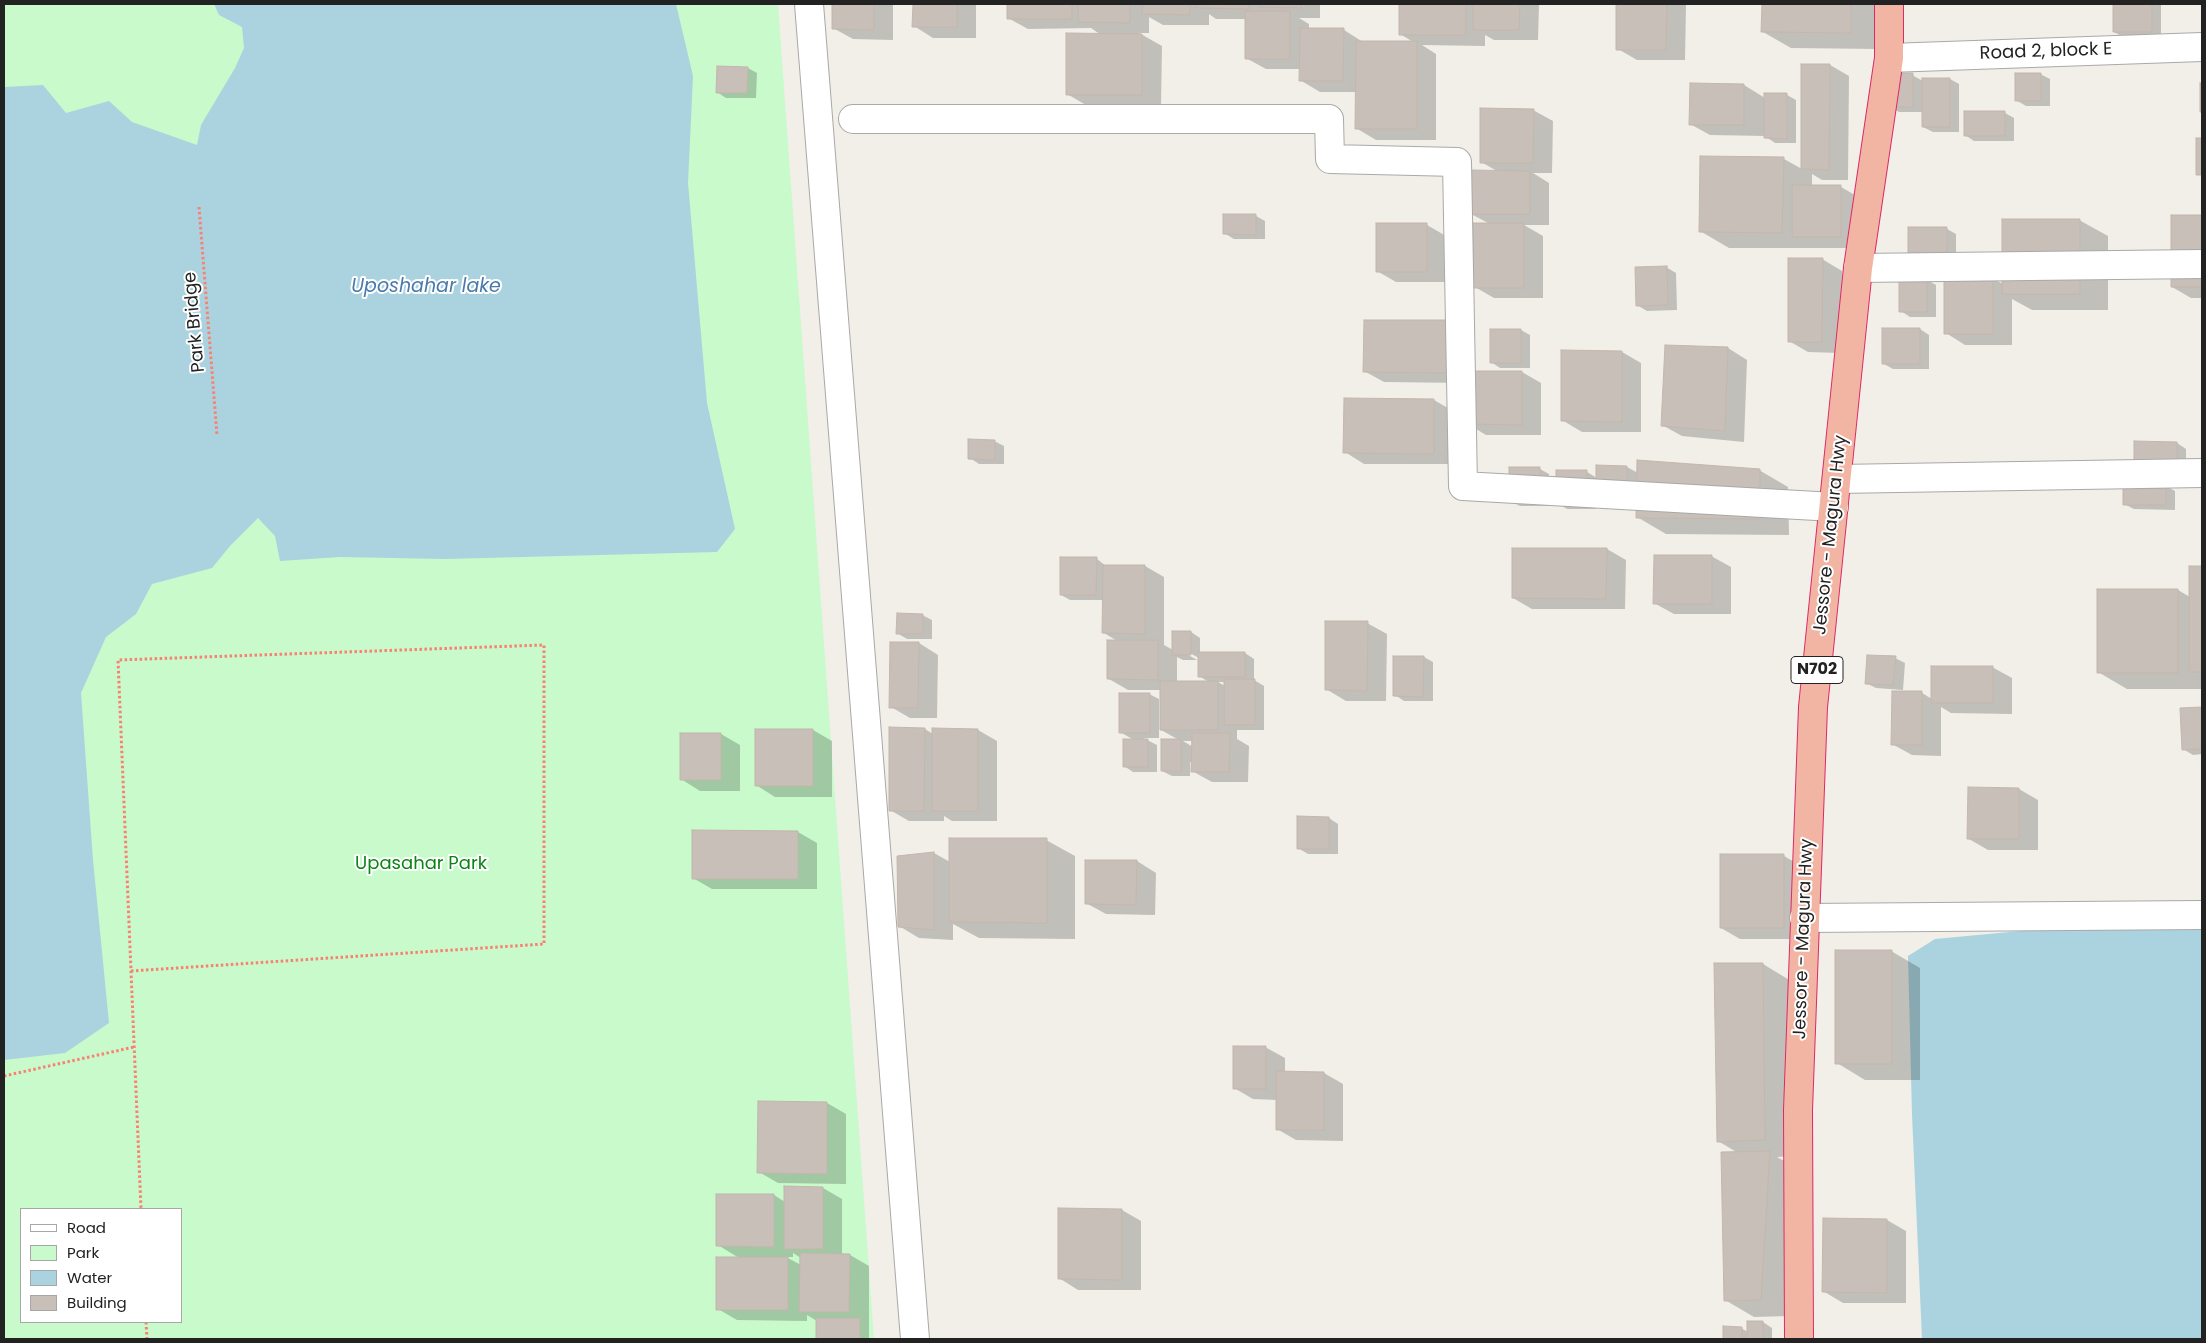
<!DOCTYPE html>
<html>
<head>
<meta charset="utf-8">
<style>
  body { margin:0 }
  #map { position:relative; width:2206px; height:1343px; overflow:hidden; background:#f2efe9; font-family:Poppins,sans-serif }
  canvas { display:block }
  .frame { position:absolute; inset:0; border:5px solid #222; pointer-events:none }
  .legend { position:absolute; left:20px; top:1208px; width:162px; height:115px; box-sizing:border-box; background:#fff; border:1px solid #a7a7a7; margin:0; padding:6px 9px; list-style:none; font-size:15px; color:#222 }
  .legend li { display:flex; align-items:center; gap:10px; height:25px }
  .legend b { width:25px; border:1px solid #a7a7a7 }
</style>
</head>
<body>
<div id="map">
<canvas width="2206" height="1343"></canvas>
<div class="frame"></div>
<ul class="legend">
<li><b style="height:6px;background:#fff"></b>Road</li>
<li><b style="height:14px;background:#c8facc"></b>Park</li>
<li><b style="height:14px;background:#aad3df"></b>Water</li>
<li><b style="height:14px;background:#c7bfb8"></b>Building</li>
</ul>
</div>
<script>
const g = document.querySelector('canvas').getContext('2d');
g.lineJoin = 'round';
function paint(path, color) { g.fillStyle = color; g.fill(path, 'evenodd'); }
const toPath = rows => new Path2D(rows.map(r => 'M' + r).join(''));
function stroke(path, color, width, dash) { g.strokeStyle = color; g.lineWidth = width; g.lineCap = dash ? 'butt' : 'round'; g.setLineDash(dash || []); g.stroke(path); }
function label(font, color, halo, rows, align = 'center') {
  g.font = font + ' Poppins,sans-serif'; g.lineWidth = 4; g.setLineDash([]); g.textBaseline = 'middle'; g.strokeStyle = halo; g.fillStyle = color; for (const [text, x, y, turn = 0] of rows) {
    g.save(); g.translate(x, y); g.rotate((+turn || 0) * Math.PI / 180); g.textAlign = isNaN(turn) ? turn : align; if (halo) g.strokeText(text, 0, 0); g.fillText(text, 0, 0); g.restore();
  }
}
const park = toPath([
  [4,4,778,4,874,1339,4,1339],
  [21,1209,181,1209,181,1322,21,1322]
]);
const water = toPath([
  [214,4,676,4,693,76,688,183,707,403,735,529,717,552,445,559,340,557,280,561,275,536,258,518,230,546,212,568,152,584,136,614,106,637,81,693,93,860,109,1023,65,1053,4,1060,4,87,43,85,66,113,109,101,132,122,197,145,201,125,235,68,244,48,242,27,219,15],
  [2202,914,2202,1339,1922,1339,1912,1115,1908,956,1935,939]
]);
const shadow = toPath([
  [833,4,893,4,893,40,853,39,833,28],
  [914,4,976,4,976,38,933,38,914,26],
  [1009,4,1320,4,1320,18,1299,18,1309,24,1309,29,1344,30,1363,42,1415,43,1400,34,1400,4,1539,4,1538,40,1494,40,1485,35,1485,46,1422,45,1436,54,1436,140,1376,140,1356,128,1356,92,1320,92,1300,80,1300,69,1266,69,1246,58,1247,19,1216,19,1209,14,1209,25,1163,25,1149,17,1149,33,1139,33,1162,46,1161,106,1086,105,1067,94,1101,35,1091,28,1028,29,1008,18],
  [1618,4,1686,4,1685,60,1637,60,1618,49],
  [1763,4,1879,4,1879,49,1791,48,1763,32],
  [2114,4,2161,4,2161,37,2123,37,2114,32],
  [1803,65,1830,65,1849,76,1848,180,1822,180,1812,174,1812,187,1841,187,1860,198,1860,248,1729,248,1700,231,1784,159,1802,169],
  [748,68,757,73,756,98,726,98,717,92],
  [2040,74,2050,79,2050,106,2026,106,2016,100],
  [1912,75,1923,81,1950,79,1959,84,1959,132,1933,132,1923,127,1923,112,1899,112,1889,106],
  [1744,85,1765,98,1787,95,1796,100,1796,143,1775,143,1765,136,1710,135,1690,124],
  [1533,110,1553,121,1552,173,1533,173,1549,183,1549,225,1524,225,1543,236,1543,298,1494,298,1475,287,1490,224,1471,214,1497,171,1481,162],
  [2005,113,2014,118,2014,141,1974,141,1965,135],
  [1224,215,1256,216,1265,221,1265,239,1234,239,1224,233],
  [2172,216,2202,216,2202,298,2191,298,2172,287],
  [2079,220,2108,236,2108,310,2032,310,2012,299,2012,345,1965,345,1946,333,1992,278,2003,284],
  [1427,225,1446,236,1446,282,1396,282,1377,271],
  [1947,229,1956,234,1956,267,1919,267],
  [1822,259,1842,271,1841,353,1808,352,1789,341],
  [1666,267,1676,273,1677,310,1647,311,1637,305],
  [1927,280,1936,285,1936,317,1910,317,1901,311],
  [1920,329,1929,335,1929,369,1893,369,1884,364],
  [1521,330,1530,335,1530,368,1500,368,1491,362],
  [1728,348,1747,360,1744,442,1682,436,1662,425],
  [1622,352,1641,363,1641,432,1582,432,1562,420],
  [1364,371,1522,372,1541,383,1541,435,1486,435,1466,423,1466,383,1384,382],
  [1345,399,1434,400,1453,411,1453,464,1364,464,1345,452],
  [994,441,1004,446,1004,464,979,464,970,458],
  [2177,443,2186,449,2186,467,2145,467],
  [1627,467,1638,473,1759,470,1788,487,1789,535,1666,534,1637,517,1638,504,1596,498,1596,509,1567,509,1557,503,1587,472,1597,478],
  [1540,469,1549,474,1549,506,1520,506,1510,501],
  [2166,486,2175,491,2175,510,2134,509,2124,504],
  [1607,549,1626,560,1625,609,1532,609,1513,598],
  [1711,556,1731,567,1731,614,1674,614,1654,603],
  [1097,559,1106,566,1145,566,1164,577,1164,645,1173,650,1191,632,1200,638,1200,653,1245,653,1254,659,1254,680,1264,686,1264,730,1237,730,1237,739,1249,746,1248,782,1212,782,1192,771,1193,762,1190,762,1190,776,1172,776,1162,771,1179,740,1161,730,1161,690,1128,690,1109,679,1119,642,1104,633,1104,600,1070,600,1061,595],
  [1186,651,1199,658,1199,676,1209,682,1177,682,1177,657,1183,660,1197,660,1185,653],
  [1218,682,1225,682,1225,686],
  [1183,741,1193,741,1193,747],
  [2190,567,2202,567,2202,689,2127,689,2098,672,2178,590,2190,597],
  [922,615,932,620,932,639,907,639,897,633],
  [1367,623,1387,634,1386,701,1346,701,1326,689],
  [919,643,938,655,937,718,910,718,891,707],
  [1424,657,1433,662,1433,701,1404,701,1395,695],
  [1895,658,1905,663,1903,690,1876,688,1866,683],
  [1992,667,2012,678,2012,714,1951,713,1941,707,1941,756,1912,755,1892,744,1922,693,1932,699],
  [1149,694,1159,699,1159,738,1143,738,1157,745,1157,772,1133,772,1124,766,1134,740,1120,732],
  [2202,708,2202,754,2193,755,2183,749,2182,709],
  [925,729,933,734,978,730,997,741,997,821,952,821,944,816,944,821,909,821,890,810],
  [813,730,832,741,832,797,775,797,756,785],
  [721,734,740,745,740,791,700,791,681,779],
  [2019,789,2038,800,2038,850,1988,850,1969,839],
  [1329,818,1338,824,1338,854,1308,854,1298,848],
  [798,832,817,843,817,889,712,889,693,878],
  [1046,840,1075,856,1075,939,979,938,953,924,953,940,919,938,899,926,898,857,934,853,950,862],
  [1721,855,1784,856,1803,867,1803,939,1740,939,1721,928],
  [1137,861,1156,873,1155,915,1106,914,1086,903],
  [1891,951,1920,968,1920,1080,1865,1080,1837,1063],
  [1763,964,1791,981,1794,1156,1777,1157,1799,1169,1790,1316,1754,1317,1725,1300,1738,1153,1718,1141],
  [1265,1047,1285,1058,1285,1072,1324,1073,1343,1084,1343,1141,1296,1140,1277,1129,1277,1100,1253,1099,1234,1088],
  [827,1103,846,1114,846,1184,778,1183,759,1172],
  [823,1188,842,1199,842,1255,850,1255,869,1266,869,1339,817,1339,817,1321,807,1315,807,1321,737,1320,718,1309,739,1258,718,1245,718,1195,774,1195,785,1202],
  [793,1253,801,1258,801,1265,786,1257,793,1257],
  [1122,1210,1141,1221,1141,1290,1078,1290,1059,1278],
  [1887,1220,1906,1231,1906,1303,1843,1303,1823,1291],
  [1763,1322,1772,1328,1772,1339,1724,1339,1724,1328,1741,1328,1748,1332]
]);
const building = toPath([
  [832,4,874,4,874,30,832,29,832,4],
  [913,4,957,4,957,27,912,27,913,4],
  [1007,4,1072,4,1072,19,1007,19,1007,4],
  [1078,4,1130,4,1130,23,1078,22,1078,4],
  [1143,4,1190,4,1190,15,1142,14,1143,4],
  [1196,4,1249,4,1249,9,1196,8,1196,4],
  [1260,4,1301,4,1301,8,1260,7,1260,4],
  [1399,4,1466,4,1466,35,1399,35,1399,4],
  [1473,4,1520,4,1519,30,1473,30,1473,4],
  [1616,4,1667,4,1666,50,1616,50,1616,4],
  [1762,4,1851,4,1851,33,1761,32,1762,4],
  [2113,4,2152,4,2152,32,2113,32,2113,4],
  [1245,11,1290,11,1290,59,1245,59,1245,11],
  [1300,28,1344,28,1343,81,1299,81,1300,28],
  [1066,33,1142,34,1142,95,1066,95,1066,33],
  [1356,41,1417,41,1417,129,1355,129,1356,41],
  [1801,64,1830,64,1829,170,1801,169,1801,64],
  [717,66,748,67,747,93,716,93,717,66],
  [1888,73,1913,73,1913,107,1888,107,1888,73],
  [2015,73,2041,73,2041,101,2015,101,2015,73],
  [1922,78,1950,78,1950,127,1922,127,1922,78],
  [1690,83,1744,84,1744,125,1689,125,1690,83],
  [2200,83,2202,83,2202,112,2200,112,2200,83],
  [1764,93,1787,93,1787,139,1764,138,1764,93],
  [1480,108,1534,109,1533,163,1480,163,1480,108],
  [1964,111,2005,111,2005,136,1964,136,1964,111],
  [2196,138,2202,138,2202,175,2196,175,2196,138],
  [1700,156,1784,157,1782,233,1699,232,1700,156],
  [1470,170,1530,171,1530,214,1470,214,1470,170],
  [1792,185,1841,185,1841,237,1792,237,1792,185],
  [1223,214,1256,214,1256,235,1223,234,1223,214],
  [2171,215,2202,215,2202,287,2171,287,2171,215],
  [2002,219,2080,219,2080,294,2002,294,2002,219],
  [1376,223,1427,223,1427,272,1376,272,1376,223],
  [1473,223,1524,223,1524,288,1473,288,1473,223],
  [1908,227,1947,227,1947,262,1908,262,1908,227],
  [1788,258,1823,258,1822,342,1788,342,1788,258],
  [1667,266,1668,305,1636,306,1635,267,1667,266],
  [1944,277,1993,277,1993,334,1944,334,1944,277],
  [1899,278,1927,278,1927,312,1899,312,1899,278],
  [1364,320,1448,320,1448,373,1363,372,1364,320],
  [1882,328,1920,328,1920,364,1882,364,1882,328],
  [1490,329,1521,329,1521,363,1490,363,1490,329],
  [1665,345,1728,347,1725,431,1661,426,1665,345],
  [1561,350,1622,351,1622,422,1561,421,1561,350],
  [1465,371,1522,371,1522,425,1465,424,1465,371],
  [1344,398,1434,399,1434,454,1343,453,1344,398],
  [968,439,995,440,995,460,968,459,968,439],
  [2134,441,2177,442,2177,463,2134,463,2134,441],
  [1637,460,1760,469,1760,519,1636,518,1637,460],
  [1596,465,1627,466,1627,499,1596,499,1596,465],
  [1509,467,1540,467,1540,502,1509,502,1509,467],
  [1556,470,1587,470,1587,504,1556,504,1556,470],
  [2123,484,2166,485,2166,505,2123,505,2123,484],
  [1512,548,1607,548,1606,599,1512,598,1512,548],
  [1654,555,1712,555,1712,604,1653,604,1654,555],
  [1060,557,1097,557,1096,595,1060,595,1060,557],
  [1103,565,1145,565,1145,634,1102,633,1103,565],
  [2189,566,2202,566,2202,672,2189,672,2189,566],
  [2097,589,2178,589,2178,673,2097,673,2097,589],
  [897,613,923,614,923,634,896,634,897,613],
  [1325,621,1368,621,1367,691,1325,690,1325,621],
  [1172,631,1191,631,1191,655,1172,655,1172,631],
  [1107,640,1158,640,1158,680,1107,679,1107,640],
  [890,642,919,642,918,708,889,708,890,642],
  [1198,652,1245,652,1245,677,1198,677,1198,652],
  [1867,655,1896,656,1893,685,1865,684,1867,655],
  [1393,656,1424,656,1423,697,1393,696,1393,656],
  [1931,666,1993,666,1993,703,1931,703,1931,666],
  [1224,679,1255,679,1255,725,1224,725,1224,679],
  [1160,681,1218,681,1218,730,1160,730,1160,681],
  [1892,691,1922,691,1922,745,1891,745,1892,691],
  [1119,693,1150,693,1150,733,1119,733,1119,693],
  [2202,707,2202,749,2182,750,2180,708,2202,707],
  [889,727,925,728,924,811,889,811,889,727],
  [932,728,978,729,978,811,932,811,932,728],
  [755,729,813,729,813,786,755,786,755,729],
  [680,733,721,733,721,780,680,780,680,733],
  [1192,733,1230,733,1229,772,1191,772,1192,733],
  [1123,739,1148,739,1148,767,1123,767,1123,739],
  [1161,739,1181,739,1181,771,1161,771,1161,739],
  [1968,787,2019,788,2019,839,1967,839,1968,787],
  [1297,816,1329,817,1329,849,1297,849,1297,816],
  [692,830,798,831,798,879,692,879,692,830],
  [949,838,1047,838,1047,923,949,922,949,838],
  [934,852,934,930,898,927,897,856,934,852],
  [1720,854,1784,854,1784,928,1720,928,1720,854],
  [1085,860,1137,860,1136,905,1085,904,1085,860],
  [1835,950,1892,950,1892,1064,1835,1064,1835,950],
  [1714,963,1763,963,1765,1140,1717,1142,1714,963],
  [1233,1046,1266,1046,1266,1089,1233,1089,1233,1046],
  [1276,1071,1324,1072,1324,1130,1276,1130,1276,1071],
  [758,1101,827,1102,827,1174,757,1173,758,1101],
  [1770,1151,1761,1300,1724,1301,1721,1152,1770,1151],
  [784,1186,823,1187,823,1249,784,1249,784,1186],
  [716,1194,774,1194,774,1247,716,1246,716,1194],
  [1058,1208,1122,1209,1122,1280,1058,1279,1058,1208],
  [1823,1218,1887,1219,1887,1293,1822,1292,1823,1218],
  [800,1253,850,1254,849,1312,799,1312,800,1253],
  [716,1257,788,1257,788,1310,716,1310,716,1257],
  [816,1318,860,1318,860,1339,816,1339,816,1318],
  [1747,1321,1763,1321,1763,1339,1747,1339,1747,1321],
  [1723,1326,1742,1327,1742,1339,1723,1339,1723,1326]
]);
const path = toPath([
  [199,207,217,435],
  [131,971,544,944,544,645,118,660,131,971,141,1209],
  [4,1076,134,1047],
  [146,1322,147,1339]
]);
const minor = toPath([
  [809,4,915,1339],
  [1889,58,2202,47],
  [853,119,1329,119,1330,159,1457,162,1463,486,1834,507],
  [1858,268,2202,264],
  [1837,479,2202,473],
  [1804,918,2202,915]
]);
const trunk = toPath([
  [1799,1339,1798,1110,1813,707,1858,268,1889,58,1889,4]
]);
const shields = [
  [1817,670,52]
];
const shieldNames = [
  ["N702",1817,670]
];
const streetNames = [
  ["Road 2, block E",2046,52,-2],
  ["Park Bridge",195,322,-95],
  ["Jessore - Magura Hwy",1831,535,-84],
  ["Jessore - Magura Hwy",1804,939,-88]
];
const parkNames = [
  ["Upasahar Park",421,864]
];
const waterNames = [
  ["Uposhahar lake",426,287]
];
paint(park, '#c8facc');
paint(water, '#aad3df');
paint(shadow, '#0003');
paint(building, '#c7bfb8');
stroke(building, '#c4b6ab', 1);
stroke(minor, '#a9a9a9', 30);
stroke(trunk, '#dc2a67', 30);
stroke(path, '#fa8072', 3, [2.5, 2.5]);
stroke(minor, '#fff', 28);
stroke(trunk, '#f2b4a3', 28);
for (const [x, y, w] of shields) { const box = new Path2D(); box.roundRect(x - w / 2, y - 13.5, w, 27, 4); g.fillStyle = '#fff'; g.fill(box); stroke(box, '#222', 1); }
label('bold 16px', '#222', null, shieldNames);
label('18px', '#222', '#fff', streetNames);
label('18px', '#0c8416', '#fff', parkNames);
label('italic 19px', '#4a7aab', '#fff', waterNames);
</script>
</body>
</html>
